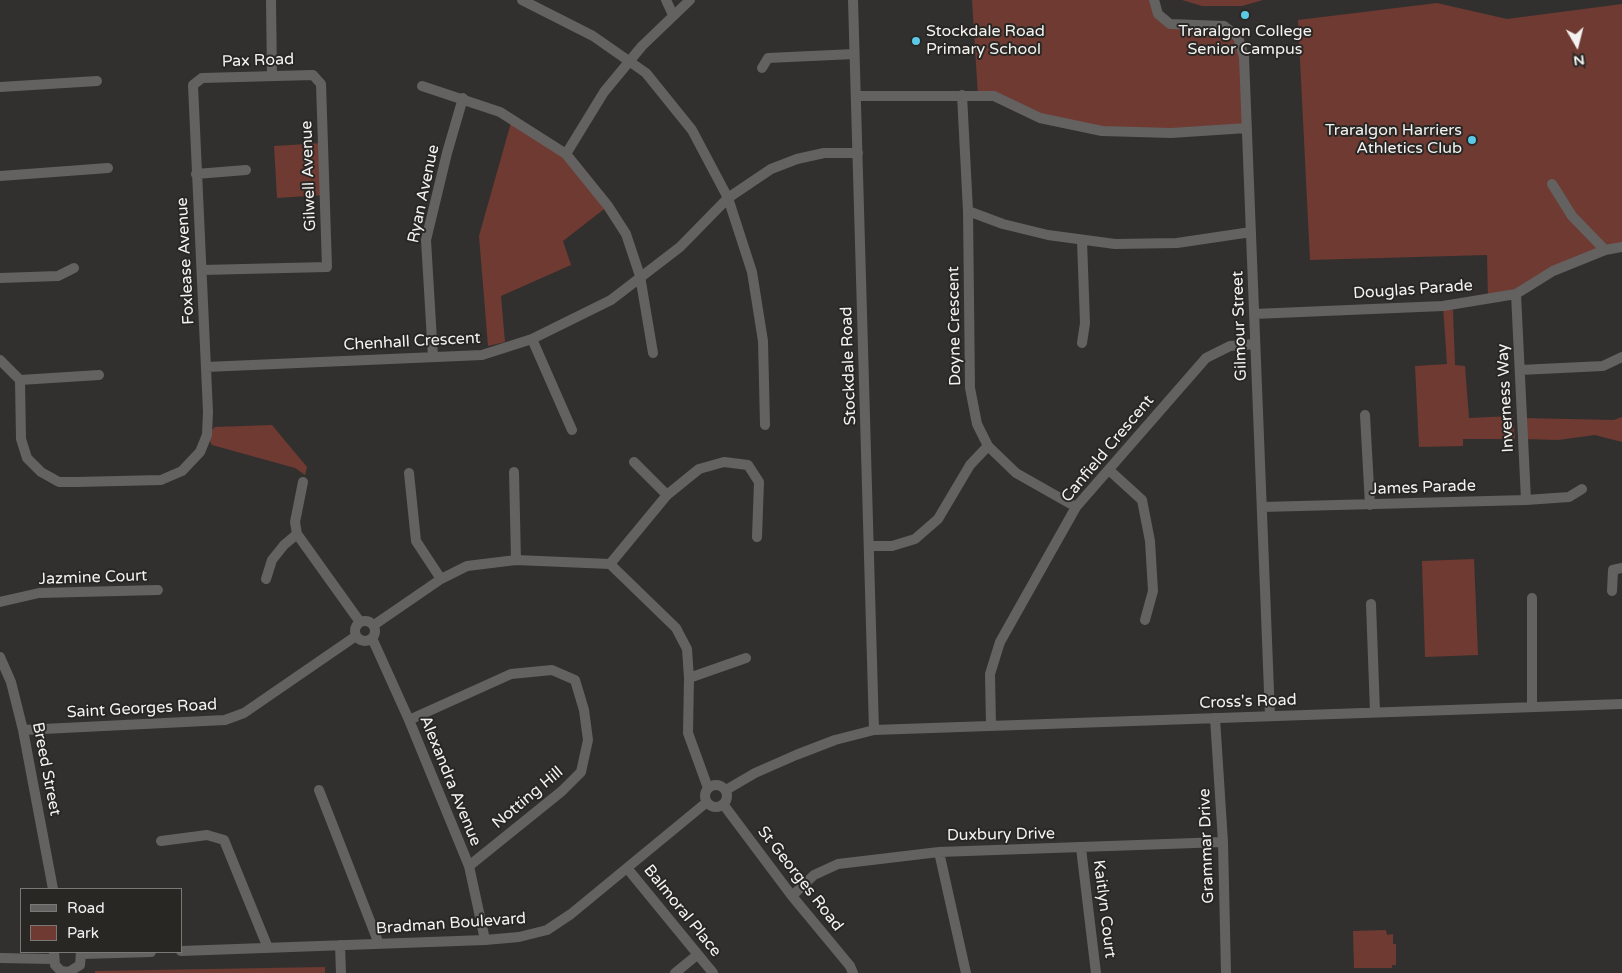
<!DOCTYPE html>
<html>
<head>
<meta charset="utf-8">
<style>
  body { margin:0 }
  #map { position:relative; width:1622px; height:973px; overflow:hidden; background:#32302e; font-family:"Varela Round",sans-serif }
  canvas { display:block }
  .legend { position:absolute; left:20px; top:888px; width:162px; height:65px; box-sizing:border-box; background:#282724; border:1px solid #797876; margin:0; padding:6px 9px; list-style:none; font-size:15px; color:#f3f2f0 }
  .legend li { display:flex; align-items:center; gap:10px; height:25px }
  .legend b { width:25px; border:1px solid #797876 }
  .north { position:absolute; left:1552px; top:20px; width:50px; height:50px; -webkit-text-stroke:4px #282724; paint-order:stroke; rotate:172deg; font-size:14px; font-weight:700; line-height:20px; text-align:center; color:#f3f2f0 }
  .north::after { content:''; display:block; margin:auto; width:18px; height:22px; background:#f3f2f0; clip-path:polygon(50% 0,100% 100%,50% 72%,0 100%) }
</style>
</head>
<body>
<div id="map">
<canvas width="1622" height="973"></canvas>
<ul class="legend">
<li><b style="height:6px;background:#636261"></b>Road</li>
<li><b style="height:14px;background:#6f3a32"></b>Park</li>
</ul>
<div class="north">N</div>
</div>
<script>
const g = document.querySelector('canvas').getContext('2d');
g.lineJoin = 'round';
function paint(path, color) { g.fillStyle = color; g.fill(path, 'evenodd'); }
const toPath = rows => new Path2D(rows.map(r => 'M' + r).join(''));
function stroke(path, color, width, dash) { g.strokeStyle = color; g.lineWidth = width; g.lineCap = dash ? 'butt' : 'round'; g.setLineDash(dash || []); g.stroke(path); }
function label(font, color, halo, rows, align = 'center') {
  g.font = font + ' "Varela Round",sans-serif'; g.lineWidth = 4; g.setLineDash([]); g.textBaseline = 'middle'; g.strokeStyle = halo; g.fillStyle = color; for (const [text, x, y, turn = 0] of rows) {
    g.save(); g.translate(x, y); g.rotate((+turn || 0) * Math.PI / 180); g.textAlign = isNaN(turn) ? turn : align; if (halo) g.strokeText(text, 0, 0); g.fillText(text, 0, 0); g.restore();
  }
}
const green = toPath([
  [972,0,1154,0,1170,24,1224,26,1238,37,1247,128,1102,131,978,96],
  [1182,0,1263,0,1242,6,1202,6],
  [1437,3,1507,19,1622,4,1622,247,1605,250,1516,294,1488,299,1487,255,1310,260,1298,20],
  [512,119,566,154,608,206,563,241,571,265,501,296,505,342,488,346,479,236],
  [323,143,324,195,277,198,274,146],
  [1443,306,1453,310,1455,365,1465,366,1469,418,1513,416,1515,439,1463,439,1463,446,1419,447,1415,366,1447,364],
  [1622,417,1622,442,1595,435,1558,440,1523,439,1522,418,1614,420],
  [272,425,307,467,305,475,295,468,212,445,207,435,215,427],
  [1474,559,1478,655,1425,657,1422,561],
  [1386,930,1387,935,1393,934,1393,944,1396,944,1396,965,1392,965,1392,968,1354,968,1353,931],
  [325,967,325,973,95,973,95,971]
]);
const minor = toPath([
  [271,0,272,76],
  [522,0,593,36,646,73,692,130,728,198,752,272,763,341,765,425],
  [666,0,673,15],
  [853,0,874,730],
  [1154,0,1158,14,1170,24,1224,26,1238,37,1244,57,1270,716],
  [762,68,768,58,854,54],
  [422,86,500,112,566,154,608,206,626,234,640,276,653,353],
  [0,87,97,81],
  [962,95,968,211,970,388,977,424,988,446,1016,473,1076,507],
  [856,96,994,96,1040,118,1102,131,1171,133,1247,128],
  [566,154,604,92,642,46,690,0],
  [196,174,246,170],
  [0,176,108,168],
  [1552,184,1572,216,1605,250],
  [968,211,1003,224,1048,235,1115,244,1177,243,1251,232],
  [0,278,58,276,74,268],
  [1516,294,1526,500],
  [1254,314,1443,306,1516,294,1553,271,1605,250,1622,247],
  [532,339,572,430],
  [1082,343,1085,323,1082,241],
  [433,357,426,240,447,153,463,98],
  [0,360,20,380,21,439,27,458,41,472,59,482,76,482,161,480,182,471,200,452,207,435,208,412,193,85,202,78,313,75,321,84,327,267,202,270],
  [206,367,482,355,532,339,611,300,680,247,728,198,771,169,797,159,824,153,858,153],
  [1520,370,1603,366,1622,357],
  [20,380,99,375],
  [1365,415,1370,505],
  [634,462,667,495],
  [1109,470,1142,500,1150,541,1153,591,1145,620],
  [514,472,516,560],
  [409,473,416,541,441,579],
  [303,482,295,522,297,534,360,622],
  [1262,507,1526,500,1569,497,1582,489],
  [869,546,892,546,915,539,938,519,970,465,988,446],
  [610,564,667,495,699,469,724,462,748,465,759,482,757,537],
  [266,579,272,560,284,545,297,534],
  [1612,591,1613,570,1622,568],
  [0,602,39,593,158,590],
  [1371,604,1375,712],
  '355 631a10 10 0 1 1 20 0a10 10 0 1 1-20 0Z',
  [374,625,441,579,467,566,516,560,610,564,676,628,687,649,689,678,688,733,708,788],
  [372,638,409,720,469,866,485,940],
  [0,657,11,682,23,730,53,889],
  [689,678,746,658],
  [1532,707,1532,598],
  [1215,718,1223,842,1226,973],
  [409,720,511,674,552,670,575,680,584,710,588,740,581,772,562,791,469,866],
  [991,726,990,674,1000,642,1076,507,1206,358,1230,346,1255,344],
  [23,730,225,720,244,713,356,636],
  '705 796a11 11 0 1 1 22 0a11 11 0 1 1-22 0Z',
  [319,790,379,944],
  [726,790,755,773,796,755,835,740,874,730,1622,704],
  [723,804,792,896,850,966,853,973],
  [161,841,207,835,224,840,268,948],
  [1081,848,1096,973],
  [939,852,966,973],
  [627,868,713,973],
  [792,896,814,875,838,864,939,852,1223,842],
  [340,945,341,973],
  [181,951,485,940,519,937,547,930,571,914,707,802],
  [54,952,55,965,61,971,69,972,80,965,81,952],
  [82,954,151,952],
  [0,958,53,959],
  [675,973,697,955]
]);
const markers = [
  [1245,15,5,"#5bc8e6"],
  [916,41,5,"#5bc8e6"],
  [1472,140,5,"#5bc8e6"]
];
const poiNames = [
  ["Stockdale Road",926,32],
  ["Primary School",926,50],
  ["Traralgon College",1245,32,"center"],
  ["Senior Campus",1245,50,"center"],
  ["Traralgon Harriers",1462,131,"right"],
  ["Athletics Club",1462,149,"right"]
];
const streetNames = [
  ["Pax Road",258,61,-2],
  ["Gilwell Avenue",309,176,-92],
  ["Ryan Avenue",424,194,-78],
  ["Foxlease Avenue",186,261,-93],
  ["Douglas Parade",1413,290,-4],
  ["Doyne Crescent",955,326,-91],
  ["Gilmour Street",1240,326,-92],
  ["Chenhall Crescent",412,342,-3],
  ["Stockdale Road",849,366,-92],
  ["Inverness Way",1506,398,-93],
  ["Canfield Crescent",1108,449,-50],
  ["James Parade",1423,488,-2],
  ["Jazmine Court",93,578,-2],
  ["Cross's Road",1248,702,-2],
  ["Saint Georges Road",142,709,-3],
  ["Breed Street",46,769,79],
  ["Alexandra Avenue",450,781,68],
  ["Notting Hill",528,798,-40],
  ["Duxbury Drive",1001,835,-1],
  ["Grammar Drive",1207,846,-92],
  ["St Georges Road",800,879,52],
  ["Kaitlyn Court",1104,909,83],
  ["Balmoral Place",682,911,51],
  ["Bradman Boulevard",451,924,-4]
];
paint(green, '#6f3a32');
stroke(minor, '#636261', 10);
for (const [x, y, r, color] of markers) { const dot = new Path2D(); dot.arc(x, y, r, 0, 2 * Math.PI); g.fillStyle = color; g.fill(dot); stroke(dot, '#282724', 2); }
label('16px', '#f3f2f0', '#282724', poiNames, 'left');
label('16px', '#f3f2f0', '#282724', streetNames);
</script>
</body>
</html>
